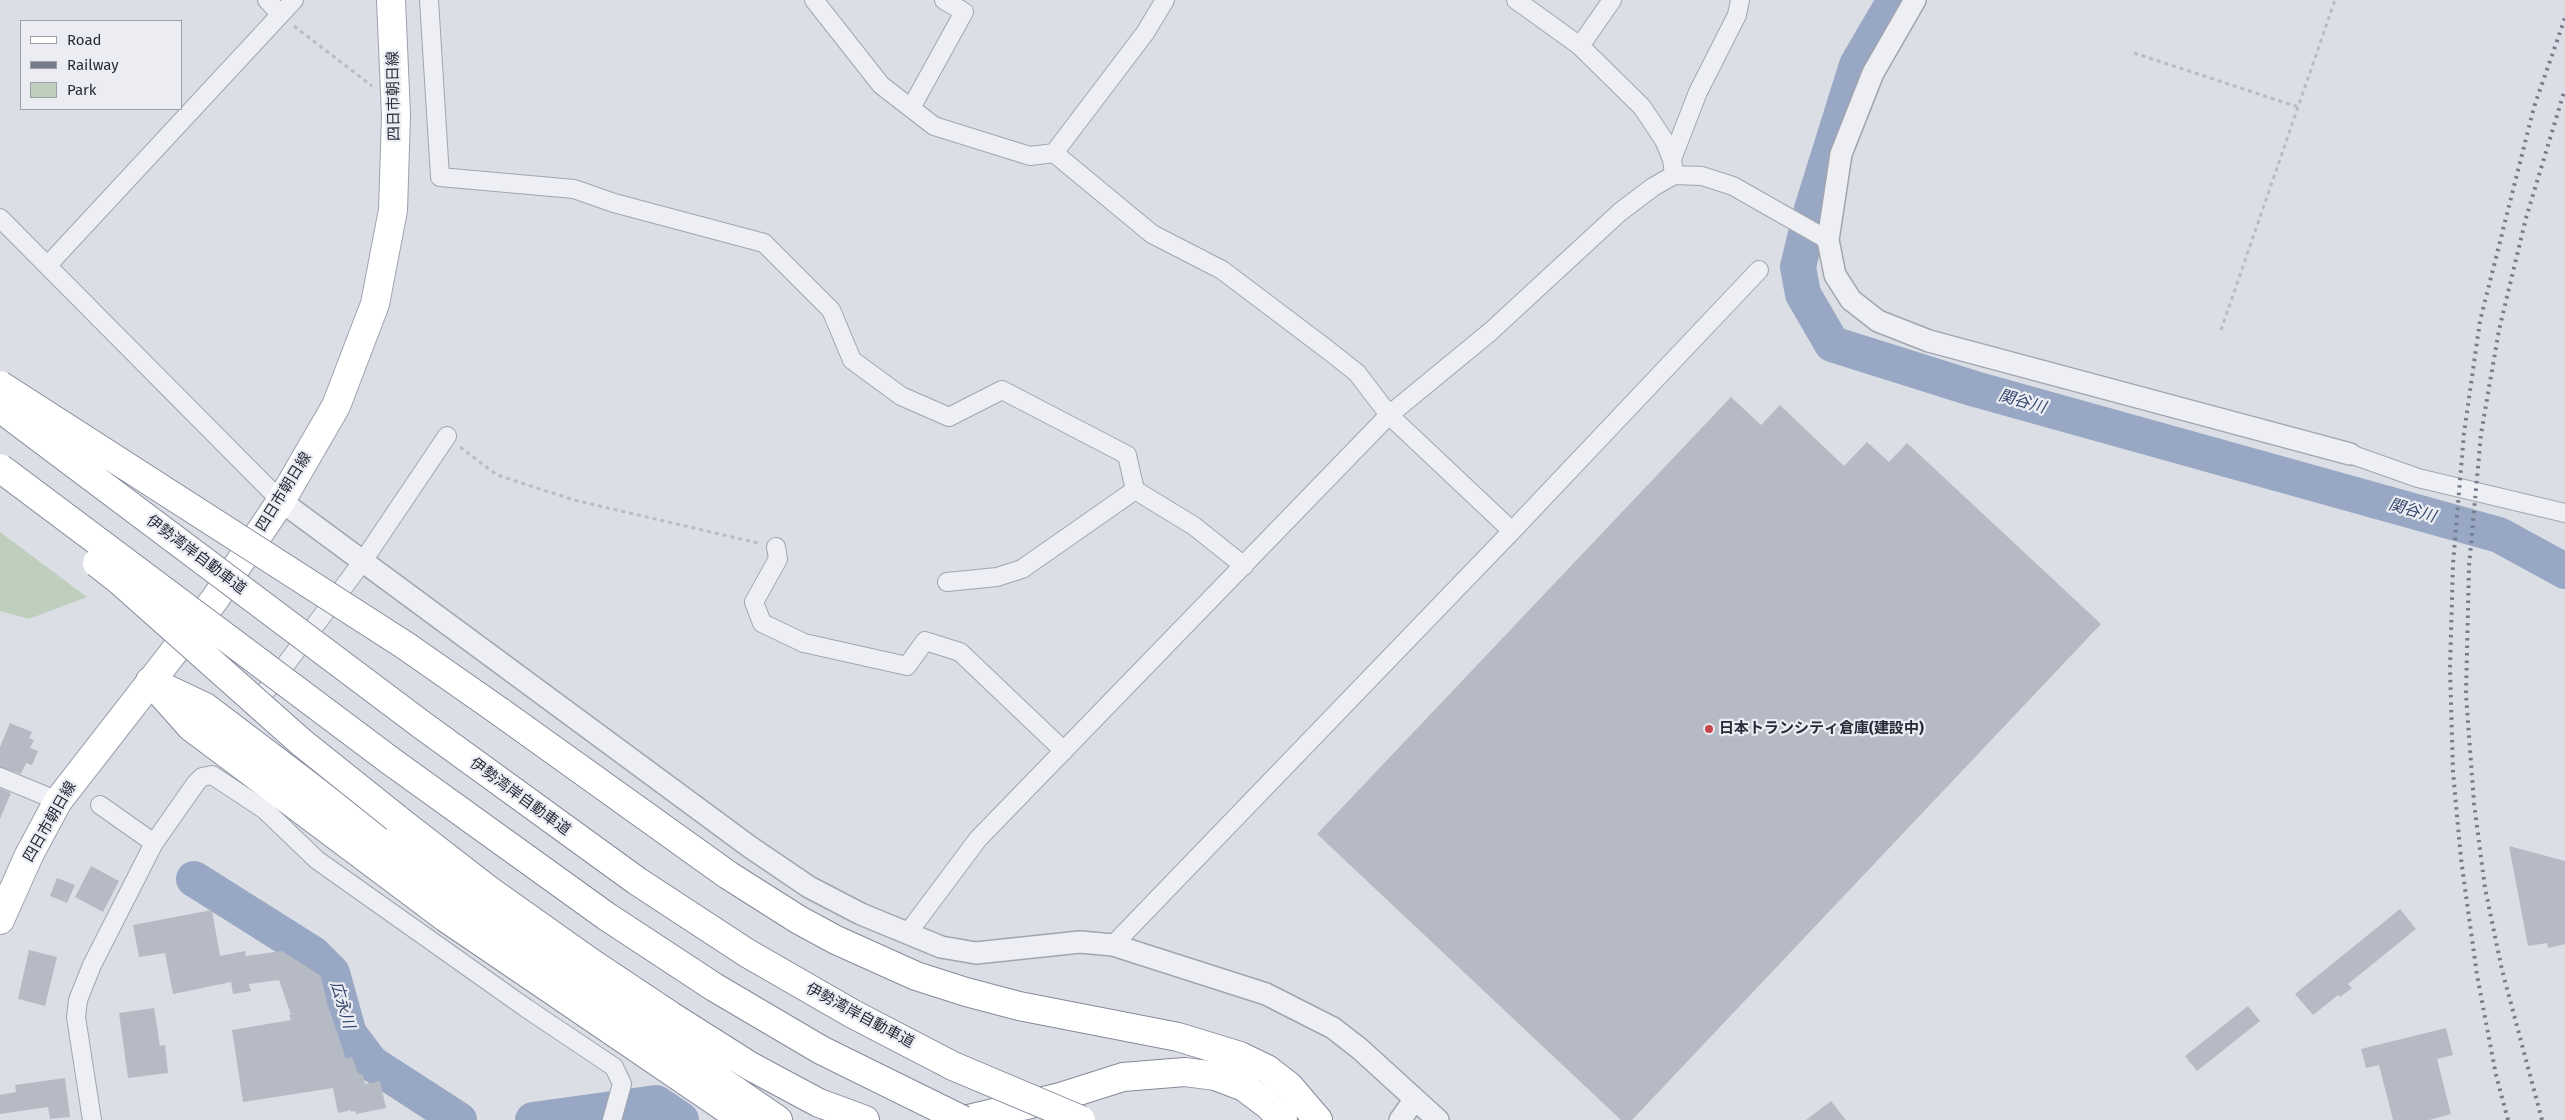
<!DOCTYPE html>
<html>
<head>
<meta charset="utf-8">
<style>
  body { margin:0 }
  #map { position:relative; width:2565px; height:1120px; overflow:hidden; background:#dcdee5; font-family:"Fira Sans",sans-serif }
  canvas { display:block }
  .legend { position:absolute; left:20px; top:20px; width:162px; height:90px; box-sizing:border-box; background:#ebedf3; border:1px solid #9c9fa9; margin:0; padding:6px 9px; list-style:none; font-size:15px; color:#262b3a }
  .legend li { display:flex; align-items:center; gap:10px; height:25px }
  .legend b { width:25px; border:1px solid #9c9fa9 }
</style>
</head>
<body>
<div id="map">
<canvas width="2565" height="1120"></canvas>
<ul class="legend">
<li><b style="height:6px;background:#fff"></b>Road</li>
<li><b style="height:6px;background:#767c8e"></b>Railway</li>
<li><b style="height:14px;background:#bfcfbd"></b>Park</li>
</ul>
</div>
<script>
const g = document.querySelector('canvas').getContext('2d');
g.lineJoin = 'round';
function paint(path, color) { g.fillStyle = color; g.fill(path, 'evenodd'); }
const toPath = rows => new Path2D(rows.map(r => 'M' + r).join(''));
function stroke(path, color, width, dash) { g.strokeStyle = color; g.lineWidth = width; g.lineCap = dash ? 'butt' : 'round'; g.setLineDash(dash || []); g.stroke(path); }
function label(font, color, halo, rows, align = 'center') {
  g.font = font + ' "Fira Sans","Noto Sans JP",sans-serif'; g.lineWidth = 4.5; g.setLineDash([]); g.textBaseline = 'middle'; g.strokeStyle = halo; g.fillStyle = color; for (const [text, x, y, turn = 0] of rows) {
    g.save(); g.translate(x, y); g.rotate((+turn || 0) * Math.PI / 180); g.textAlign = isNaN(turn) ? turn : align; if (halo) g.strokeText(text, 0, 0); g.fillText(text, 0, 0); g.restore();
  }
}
const green = toPath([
  [0,532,87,597,29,619,0,611]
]);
const river = toPath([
  [1895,0,1857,65,1812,209,1798,267,1803,294,1832,344,1975,389,2499,535,2565,571],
  [194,879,313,954,332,973,349,1034,371,1063,459,1120],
  [533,1120,656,1103,681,1120]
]);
const building = toPath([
  [1731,397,1761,425,1780,405,1844,466,1867,442,1889,462,1907,443,2101,624,1632,1120,1621,1120,1317,834],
  [10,723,32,732,29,738,34,740,30,748,38,751,32,765,26,763,21,774,0,767,0,747],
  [0,788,11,793,0,819],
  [2509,846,2565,861,2565,944,2548,948,2547,943,2528,946],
  [91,866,119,881,103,912,75,897],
  [57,878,75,885,67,903,50,896],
  [2400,909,2416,929,2348,984,2352,988,2340,997,2338,995,2313,1015,2295,994],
  [212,910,220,956,245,951,246,956,282,951,321,976,327,1003,346,1059,352,1057,358,1073,363,1075,365,1084,380,1081,386,1108,356,1114,355,1111,351,1112,351,1110,338,1113,333,1088,243,1102,232,1030,291,1020,289,1015,291,1015,279,980,249,984,251,991,233,994,231,982,173,994,165,953,139,957,133,925],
  [29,950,57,957,45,1006,18,999],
  [2248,1006,2260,1021,2197,1071,2185,1056],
  [154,1008,160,1046,165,1045,168,1073,128,1078,119,1013],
  [2446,1028,2453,1055,2437,1059,2451,1114,2429,1120,2393,1120,2379,1065,2366,1068,2361,1049],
  [65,1078,70,1117,50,1119,48,1107,0,1114,0,1095,16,1092,15,1085],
  [1831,1101,1846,1120,1806,1120]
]);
const path = toPath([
  [294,26,372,86],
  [2134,53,2298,107],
  [2221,330,2335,0],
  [460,447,497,475,574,500,758,543]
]);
const minor = toPath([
  [267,0,280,14],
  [429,0,440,177,574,189,614,203,764,243,831,310,852,360,901,396,949,417,1002,390,1127,455,1135,490,1194,526,1244,566],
  [814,0,881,85,934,126,1030,156,1054,153,1145,33,1165,0],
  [1516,0,1580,46,1642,107,1664,140,1672,159,1674,175],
  [1580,46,1612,0],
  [911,108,964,12,944,0],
  [1054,153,1152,234,1222,270,1328,350,1357,373,1389,415,1512,531],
  [1672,159,1698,92,1737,15,1740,0],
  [0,218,281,501],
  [48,265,294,0],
  [2350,454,2418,478,2565,513],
  [776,547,778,559,754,602,762,623,804,643,907,666,925,641,960,652,1064,751],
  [947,582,997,577,1022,569,1135,490],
  [254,707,363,561,447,436],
  [0,777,58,801],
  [100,805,154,843],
  [907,934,978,839,1389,415,1490,332,1620,212,1653,187,1674,175,1702,176,1733,186,1828,240],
  [1113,945,1512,531,1759,270],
  [92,1120,76,1017,78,1000,92,965,154,843,196,783,202,777,212,775,265,810,317,860,526,1008,614,1067,622,1084,612,1120]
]);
const tertiary = toPath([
  [1915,0,1873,73,1841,154,1828,240,1835,275,1851,300,1878,321,1929,341,2350,454],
  [281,501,750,847,809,887,861,914,941,947,976,953,1080,942,1113,945,1266,994,1333,1028,1360,1049,1438,1120],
  [1400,1120,1415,1099]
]);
const primary = toPath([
  [0,920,29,855,58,801,215,599,281,501,336,406,375,304,393,210,396,115,391,0]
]);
const motorway = toPath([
  [150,681,205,707,463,903,778,1120],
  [159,691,191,727,446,918,743,1120],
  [499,711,728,875,799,920,836,940,916,976,966,992,1019,1006,1178,1037,1240,1056,1267,1069,1289,1086,1318,1120],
  [396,818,490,891,590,962,671,1016,750,1066,819,1103,865,1120],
  [964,1120,1060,1097,1123,1077,1185,1072,1215,1076,1244,1087,1268,1105,1283,1120]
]);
const rail = toPath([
  [2508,1120,2496,1075,2477,975,2461,859,2453,772,2450,668,2453,564,2464,433,2480,321,2534,107,2565,18],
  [2542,1120,2502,970,2485,888,2474,803,2466,695,2469,566,2481,434,2499,330,2526,218,2565,89]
]);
const motorwayBridge = toPath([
  [0,385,406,646,499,711],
  [0,408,422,725,637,881,747,953,853,1014,953,1066,1081,1120],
  [0,468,392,762,606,916,714,987,821,1050,963,1120],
  [97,563,120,581,301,742,396,818]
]);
const markers = [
  [1709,729,5,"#c64549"]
];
const streetNames = [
  ["四日市朝日線",394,96,-91],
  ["四日市朝日線",284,492,-58],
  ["伊勢湾岸自動車道",196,555,37],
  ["伊勢湾岸自動車道",520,797,36],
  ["四日市朝日線",50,822,-60],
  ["伊勢湾岸自動車道",860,1016,28]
];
const poiNames = [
  ["日本トランシティ倉庫(建設中)",1719,729]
];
const waterNames = [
  ["関谷川",2022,402,16],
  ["関谷川",2412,511,16],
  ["広永川",342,1005,73]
];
paint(green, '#bfcfbd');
stroke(river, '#98a8c4', 36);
paint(building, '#b6bac5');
stroke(minor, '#a2a5ae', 20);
stroke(tertiary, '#a2a5ae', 24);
stroke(primary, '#9ca1b0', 30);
stroke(motorway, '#848a9b', 30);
stroke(path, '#babcc4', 3, [4, 4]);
stroke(minor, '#eeeff4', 18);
stroke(tertiary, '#eeeff4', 21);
stroke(primary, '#fff', 28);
stroke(motorway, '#fff', 28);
stroke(rail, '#767c8e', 4, [2.5, 5]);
stroke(motorwayBridge, '#848a9b', 30, []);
stroke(motorwayBridge, '#fff', 28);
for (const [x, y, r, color] of markers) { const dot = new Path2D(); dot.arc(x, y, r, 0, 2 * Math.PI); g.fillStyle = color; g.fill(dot); stroke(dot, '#ebedf3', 2); }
label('15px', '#262b3a', '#ebedf3', streetNames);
label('bold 15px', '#262b3a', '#ebedf3', poiNames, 'left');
label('italic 16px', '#33466c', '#ebedf3', waterNames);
</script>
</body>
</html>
